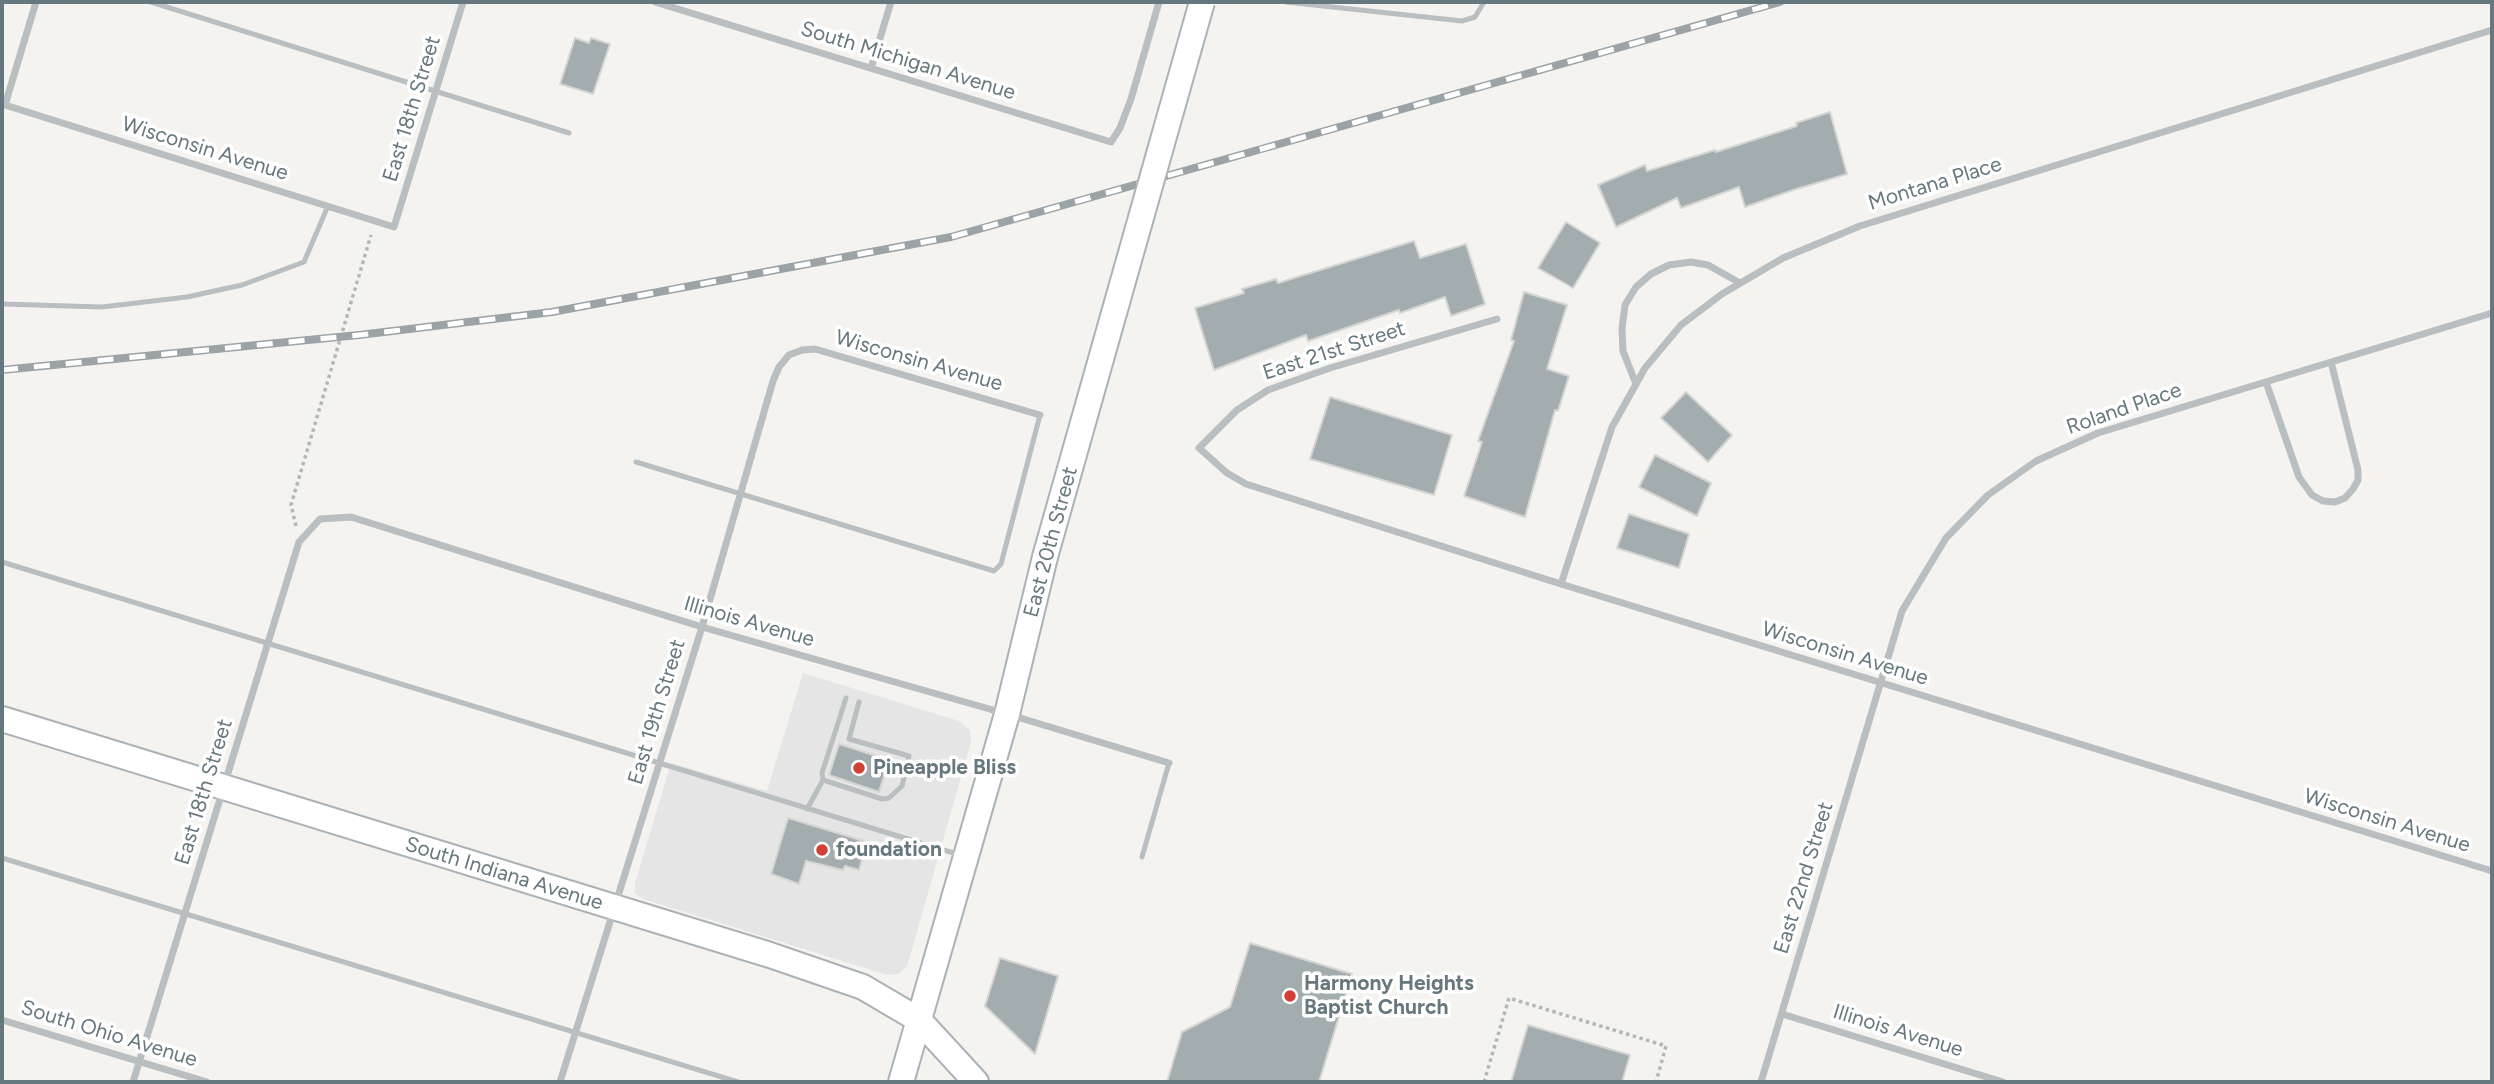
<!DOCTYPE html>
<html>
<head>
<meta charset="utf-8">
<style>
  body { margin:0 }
  #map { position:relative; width:2494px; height:1084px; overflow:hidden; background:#f4f3f0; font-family:Figtree,sans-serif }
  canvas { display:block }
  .frame { position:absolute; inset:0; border:4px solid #66777e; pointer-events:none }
</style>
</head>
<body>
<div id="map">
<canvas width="2494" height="1084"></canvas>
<div class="frame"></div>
</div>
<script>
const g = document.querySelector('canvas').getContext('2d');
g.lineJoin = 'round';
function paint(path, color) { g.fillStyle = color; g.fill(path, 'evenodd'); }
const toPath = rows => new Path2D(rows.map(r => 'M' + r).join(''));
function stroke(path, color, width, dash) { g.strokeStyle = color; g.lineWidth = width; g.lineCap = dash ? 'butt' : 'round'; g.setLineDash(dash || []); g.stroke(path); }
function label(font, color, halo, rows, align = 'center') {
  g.font = font + ' Figtree,sans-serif'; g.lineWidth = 7; g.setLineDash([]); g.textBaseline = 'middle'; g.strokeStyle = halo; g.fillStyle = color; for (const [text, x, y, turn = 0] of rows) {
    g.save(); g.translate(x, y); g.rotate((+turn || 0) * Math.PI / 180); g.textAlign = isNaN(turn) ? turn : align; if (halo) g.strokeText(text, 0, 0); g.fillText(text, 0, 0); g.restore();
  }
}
const built = toPath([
  [803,673,959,721,970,730,971,742,910,956,907,966,899,974,888,975,881,973,643,899,635,893,635,883,671,763,767,791]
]);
const building = toPath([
  [575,38,589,43,591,38,610,44,593,94,560,84,575,38],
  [1830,112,1847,174,1793,190,1745,207,1739,187,1681,208,1677,198,1616,227,1598,185,1645,165,1647,171,1715,150,1716,152,1797,126,1796,123,1830,112],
  [1566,222,1600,243,1573,288,1538,268,1566,222],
  [1414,241,1420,258,1466,244,1485,304,1451,316,1445,297,1400,313,1399,310,1308,341,1306,335,1214,370,1195,308,1244,293,1242,289,1276,279,1278,283,1414,241],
  [1524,292,1567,305,1547,369,1569,376,1558,411,1555,410,1525,517,1464,496,1482,442,1478,441,1514,341,1511,340,1524,292],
  [1686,392,1732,435,1708,462,1661,418,1686,392],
  [1330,397,1452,435,1434,495,1310,459,1330,397],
  [1655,455,1711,483,1697,516,1639,487,1655,455],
  [1629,514,1689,534,1679,568,1617,548,1629,514],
  [839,744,889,760,879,792,829,775,839,744],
  [788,818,867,842,859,870,845,866,843,870,806,861,799,884,771,874,788,818],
  [1250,943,1352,974,1319,1082,1167,1082,1182,1032,1230,1007,1250,943],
  [1000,958,1058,976,1035,1054,985,1006,1000,958],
  [1528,1025,1630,1055,1622,1082,1511,1082,1528,1025]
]);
const path = toPath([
  [296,526,291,505,371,235],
  [1484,1082,1509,998,1666,1046,1656,1082]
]);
const lane = toPath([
  [151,2,569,133],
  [1286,2,1462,21,1475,17,1484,2],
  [2,304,102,307,187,297,242,285,304,262,328,206],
  [636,462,994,571,1001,564,1040,415],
  [2,562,960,855],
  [846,698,822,773,823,780,882,799,889,798,902,786,909,756,849,739,859,702],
  [807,809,823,780],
  [1142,857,1169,763],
  [2,858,738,1082]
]);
const street = toPath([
  [36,2,5,105,394,227,463,2],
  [655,2,1111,142,1120,128,1131,99,1159,2],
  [871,68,891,2],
  [1497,319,1330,368,1268,390,1237,410,1199,448,1227,473,1246,484,1561,584,2492,871],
  [2266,382,2299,477,2312,495,2323,501,2335,502,2345,498,2353,489,2358,480,2358,470,2331,362],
  [1636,384,1623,351,1622,329,1625,305,1636,287,1651,274,1669,265,1691,262,1708,265,1740,283],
  [1561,584,1612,427,1645,368,1681,325,1722,294,1783,258,1860,226,2492,30],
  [1782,1014,2003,1082],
  [2,1020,207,1082],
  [133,1082,299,542,320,519,351,517,702,627,1007,714,1169,763],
  [560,1082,702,627,773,381,779,367,789,355,802,350,815,349,1040,415],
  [1761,1082,1902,611,1946,538,1988,495,2036,461,2098,433,2492,313]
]);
const secondary = toPath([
  [2,719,770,955,863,987,919,1020,976,1082],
  [901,1082,1007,714,1045,557]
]);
const rail = toPath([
  [2,370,359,335,552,312,951,237,1780,2]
]);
const secondaryBridge = toPath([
  [1045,557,1202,2]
]);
const markers = [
  [859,768,7,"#d14034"],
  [822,850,7,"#d14034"],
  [1290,996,7,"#d14034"]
];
const streetNames = [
  ["South Michigan Avenue",908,61,17],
  ["East 18th Street",412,109,-73],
  ["Wisconsin Avenue",205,149,17],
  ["Montana Place",1935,184,-17],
  ["East 21st Street",1334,351,-18],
  ["Wisconsin Avenue",919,361,16],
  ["Roland Place",2124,409,-19],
  ["East 20th Street",1051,542,-75],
  ["Illinois Avenue",749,622,16],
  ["Wisconsin Avenue",1845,654,17],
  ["East 19th Street",657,712,-73],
  ["East 18th Street",204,792,-73],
  ["Wisconsin Avenue",2387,821,17],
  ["South Indiana Avenue",504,874,17],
  ["East 22nd Street",1804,878,-73],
  ["Illinois Avenue",1898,1031,17],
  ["South Ohio Avenue",109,1034,17]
];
const poiNames = [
  ["Pineapple Bliss",873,768],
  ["foundation",836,850],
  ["Harmony Heights",1304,984],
  ["Baptist Church",1304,1008]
];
paint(built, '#e4e5e4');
paint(building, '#a3acaf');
stroke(building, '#d5d5d3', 2);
stroke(secondary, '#abb2b5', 28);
stroke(path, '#b3b7b8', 3.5, [3.5, 3.5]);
stroke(lane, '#b9bec0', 5);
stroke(street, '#b9bec0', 7);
stroke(secondary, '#fff', 24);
stroke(rail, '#9ba3a6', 8);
stroke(rail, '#fff', 5, [16]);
stroke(secondaryBridge, '#abb2b5', 28, []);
stroke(secondaryBridge, '#fff', 24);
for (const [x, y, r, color] of markers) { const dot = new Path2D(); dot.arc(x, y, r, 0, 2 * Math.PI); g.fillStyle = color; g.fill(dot); stroke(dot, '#fff', 2.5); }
label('21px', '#66777e', '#fff', streetNames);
label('bold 21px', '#66777e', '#fff', poiNames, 'left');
</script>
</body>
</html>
